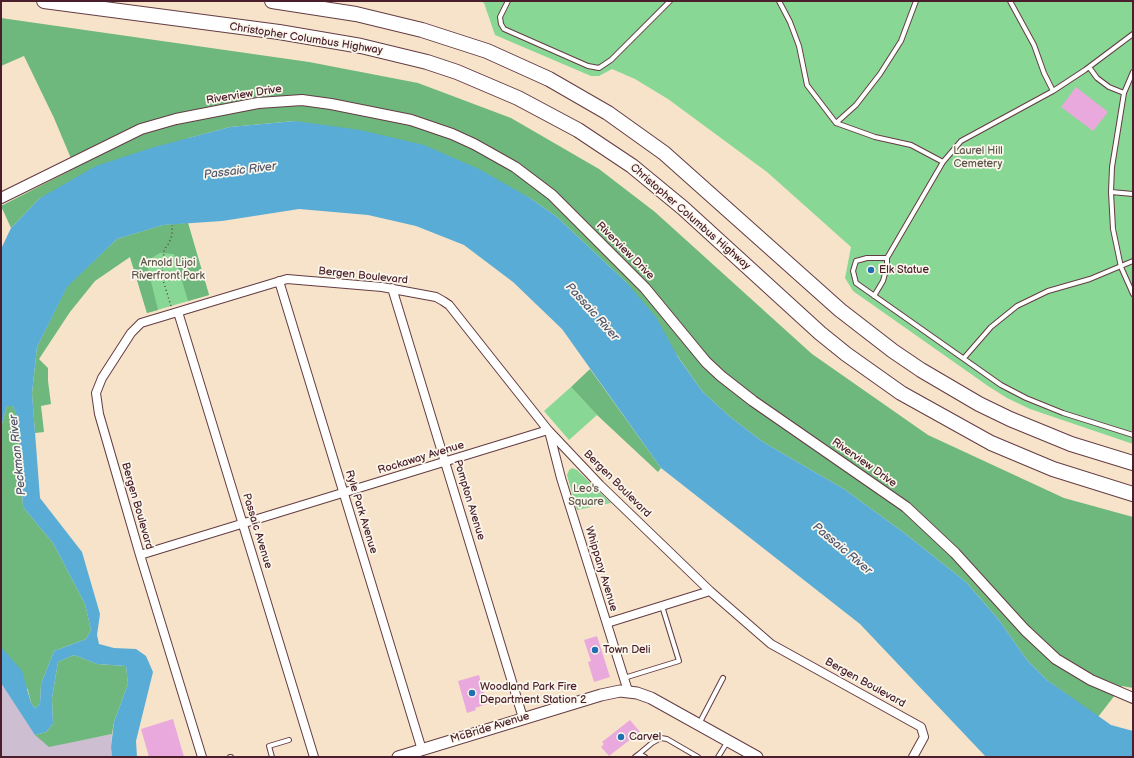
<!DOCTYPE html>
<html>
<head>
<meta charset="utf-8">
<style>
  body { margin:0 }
  #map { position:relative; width:1134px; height:758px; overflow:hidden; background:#f6e3ca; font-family:"Balsamiq Sans",sans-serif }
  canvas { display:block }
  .frame { position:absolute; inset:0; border:2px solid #4a1f2b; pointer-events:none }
</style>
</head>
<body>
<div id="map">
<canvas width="1134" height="758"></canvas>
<div class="frame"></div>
</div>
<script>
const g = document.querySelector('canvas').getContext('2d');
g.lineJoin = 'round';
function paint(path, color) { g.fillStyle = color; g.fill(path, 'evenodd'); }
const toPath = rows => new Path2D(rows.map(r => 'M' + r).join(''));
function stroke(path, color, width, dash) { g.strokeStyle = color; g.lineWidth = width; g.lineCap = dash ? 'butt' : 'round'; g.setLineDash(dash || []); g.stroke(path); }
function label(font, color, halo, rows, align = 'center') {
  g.font = font + ' "Balsamiq Sans",sans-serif'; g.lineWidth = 3.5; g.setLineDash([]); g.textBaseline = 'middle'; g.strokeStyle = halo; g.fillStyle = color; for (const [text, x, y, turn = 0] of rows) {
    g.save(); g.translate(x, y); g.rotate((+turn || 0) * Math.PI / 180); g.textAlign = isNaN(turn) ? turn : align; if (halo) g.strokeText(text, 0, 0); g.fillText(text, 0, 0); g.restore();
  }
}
const industrial = toPath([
  [1,683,35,734,49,746,112,734,111,747,112,757,1,757]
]);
const green = toPath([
  [480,1,1133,1,1133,444,1030,409,1007,398,988,386,853,291,845,278,851,247,767,172,668,99,635,79,612,69,599,76,591,76,495,35,484,3],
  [188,223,209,295,147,313,124,237,163,225],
  [571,387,597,415,569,440,544,411],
  [572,468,577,470,611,503,577,510,567,475,569,470]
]);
const forest = toPath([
  [1,18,309,62,418,83,511,118,599,169,655,212,812,354,928,435,1064,498,1133,517,1133,688,1122,686,1098,717,1047,680,1027,660,999,620,966,582,903,532,844,489,763,442,729,416,702,391,626,282,557,217,530,198,295,121,230,127,189,138,40,198,11,228,1,206,75,168,54,118,24,56,1,66],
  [188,223,209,295,188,301,174,254,160,253,150,259,148,269,158,310,147,313,130,257,95,281,70,312,39,359,48,368,48,381,51,404,41,406,44,432,35,433,32,393,37,347,67,286,117,239,163,225],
  [590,369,661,468,658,472,597,415,571,387],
  [7,406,13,406,17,415,23,507,53,543,85,604,91,630,86,639,54,651,41,684,40,704,35,708,31,703,28,690,1,647,1,427],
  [74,655,97,664,126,666,128,684,114,722,112,734,49,747,35,735,46,732,53,724,52,698,58,662]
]);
const water = toPath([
  [295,121,360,130,424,145,479,169,530,198,557,217,626,282,656,317,678,357,702,391,729,416,763,442,844,489,903,532,966,582,999,620,1027,660,1047,680,1111,725,1133,731,1133,757,986,757,860,624,661,468,562,329,513,282,464,245,416,226,368,215,299,209,222,221,163,225,117,239,67,287,37,347,32,393,40,498,82,552,100,614,97,635,99,644,114,648,136,649,146,656,153,672,136,741,137,757,112,757,111,747,114,722,128,684,126,666,97,664,74,655,58,662,52,698,53,724,46,732,35,735,1,683,1,647,22,671,31,703,35,708,40,704,41,684,54,651,86,639,91,630,85,604,53,543,23,507,17,416,13,406,7,406,1,427,1,249,11,228,40,198,96,166,151,148,230,127]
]);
const building = toPath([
  [1076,87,1108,112,1093,131,1061,107],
  [597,636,610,677,594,682,588,662,591,661,584,640],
  [479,675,487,704,475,708,476,710,467,713,458,681],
  [173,719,184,757,149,757,141,729],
  [630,720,640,732,609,756,601,747,604,744,602,742]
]);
const path = toPath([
  [171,306,162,277,164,250,169,243,172,235,172,225]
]);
const service = toPath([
  [508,1,500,17,501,24,504,29,588,66,599,68,611,60,670,1],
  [779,1,790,22,799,46,807,85,836,123,875,137,911,145,943,162],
  [1010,1,1034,45,1044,73,1053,91],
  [1089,67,1097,78,1109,87,1124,93],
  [1133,72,1124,93,1112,167,1111,192,1113,229,1121,267,1133,294],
  [836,123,856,105,880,74,901,41,916,1],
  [1111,192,1133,194],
  [887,258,867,258,856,261,853,271,856,283,1001,385,1026,398,1063,413,1133,435],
  [874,296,883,281,887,266,887,258,943,162,961,141,1053,91,1085,70,1133,34],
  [964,358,991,327,1017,306,1048,291,1090,279,1133,261],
  [624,678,679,661,662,606],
  [699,724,723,678],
  [639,754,652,743,661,738,667,739,698,757],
  [230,757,231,757],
  [272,757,269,746,289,740],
  [635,757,639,754,645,757],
  [718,757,728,741]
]);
const minor = toPath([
  [279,281,422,750],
  [392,288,523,718],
  [178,312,314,757],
  [549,431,561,478,628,691],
  [140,555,548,430],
  [607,623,710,591],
  [202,757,140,555,99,414,96,393,102,378,131,333,141,323,287,279,382,287,436,297,443,301,449,305,548,430,600,485,710,591,756,631,771,644,921,727,924,737,913,757]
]);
const tertiary = toPath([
  [1,198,141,129,176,119,258,103,302,100,331,104,411,120,452,134,474,144,515,167,552,195,645,288,706,362,721,376,753,401,906,507,955,553,1025,630,1056,659,1091,680,1133,698]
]);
const secondary = toPath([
  [398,757,601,695,620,691,637,693,651,698,757,757]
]);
const motorway = toPath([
  [44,1,279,32,361,46,427,62,457,72,518,98,578,130,632,166,683,208,820,333,846,354,901,393,991,443,1053,469,1133,494],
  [272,1,356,14,422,30,487,51,549,79,608,113,664,153,840,310,893,351,921,370,979,404,1010,419,1071,444,1133,463]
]);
const markers = [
  [871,270,4,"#1f6fb2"],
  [595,650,4,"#1f6fb2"],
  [472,693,4,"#1f6fb2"],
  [621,737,4,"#1f6fb2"]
];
const streetNames = [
  ["Christopher Columbus Highway",306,39,9],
  ["Riverview Drive",244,95,-9],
  ["Christopher Columbus Highway",690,217,41],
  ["Riverview Drive",625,251,45],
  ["Bergen Boulevard",363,276,6],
  ["Rockaway Avenue",421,458,-17],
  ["Riverview Drive",864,463,35],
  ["Bergen Boulevard",617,484,45],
  ["Pompton Avenue",469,500,73],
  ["Bergen Boulevard",137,506,74],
  ["Ryle Park Avenue",361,512,73],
  ["Passaic Avenue",257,531,73],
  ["Whippany Avenue",601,569,73],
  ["Bergen Boulevard",865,683,29],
  ["McBride Avenue",490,728,-17]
];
const parkNames = [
  ["Laurel Hill",978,151],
  ["Cemetery",978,164],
  ["Arnold Lijoi",168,263],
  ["Riverfront Park",168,276],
  ["Leo's",586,489],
  ["Square",586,502]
];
const poiNames = [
  ["Elk Statue",879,270],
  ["Town Deli",603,650],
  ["Woodland Park Fire",480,687],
  ["Department Station 2",480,700],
  ["Carvel",629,737]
];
const waterNames = [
  ["Passaic River",240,171,-7],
  ["Passaic River",592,312,48],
  ["Peckman River",18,455,-96],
  ["Passaic River",842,549,40]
];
paint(industrial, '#cebed1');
paint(green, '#88d795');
paint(forest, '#6eb87e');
paint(water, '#59acd5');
paint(building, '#e9a9dc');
stroke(service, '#643c43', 6);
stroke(minor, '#643c43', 10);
stroke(tertiary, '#643c43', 12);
stroke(secondary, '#643c43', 13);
stroke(motorway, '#643c43', 16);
stroke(path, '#643c43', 1.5, [1, 3]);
stroke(service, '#fff', 4);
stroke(minor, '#fff', 8);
stroke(tertiary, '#fff', 10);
stroke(secondary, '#fff', 11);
stroke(motorway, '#fff', 14);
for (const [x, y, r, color] of markers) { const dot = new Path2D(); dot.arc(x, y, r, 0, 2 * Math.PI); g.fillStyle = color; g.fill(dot); stroke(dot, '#fbf7ec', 1.5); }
label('11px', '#4a1f2b', '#fbf7ec', streetNames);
label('11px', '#5d564b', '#fbf7ec', parkNames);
label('11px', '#4a1f2b', '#fbf7ec', poiNames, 'left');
label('italic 12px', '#50576f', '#fbf7ec', waterNames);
</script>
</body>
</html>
